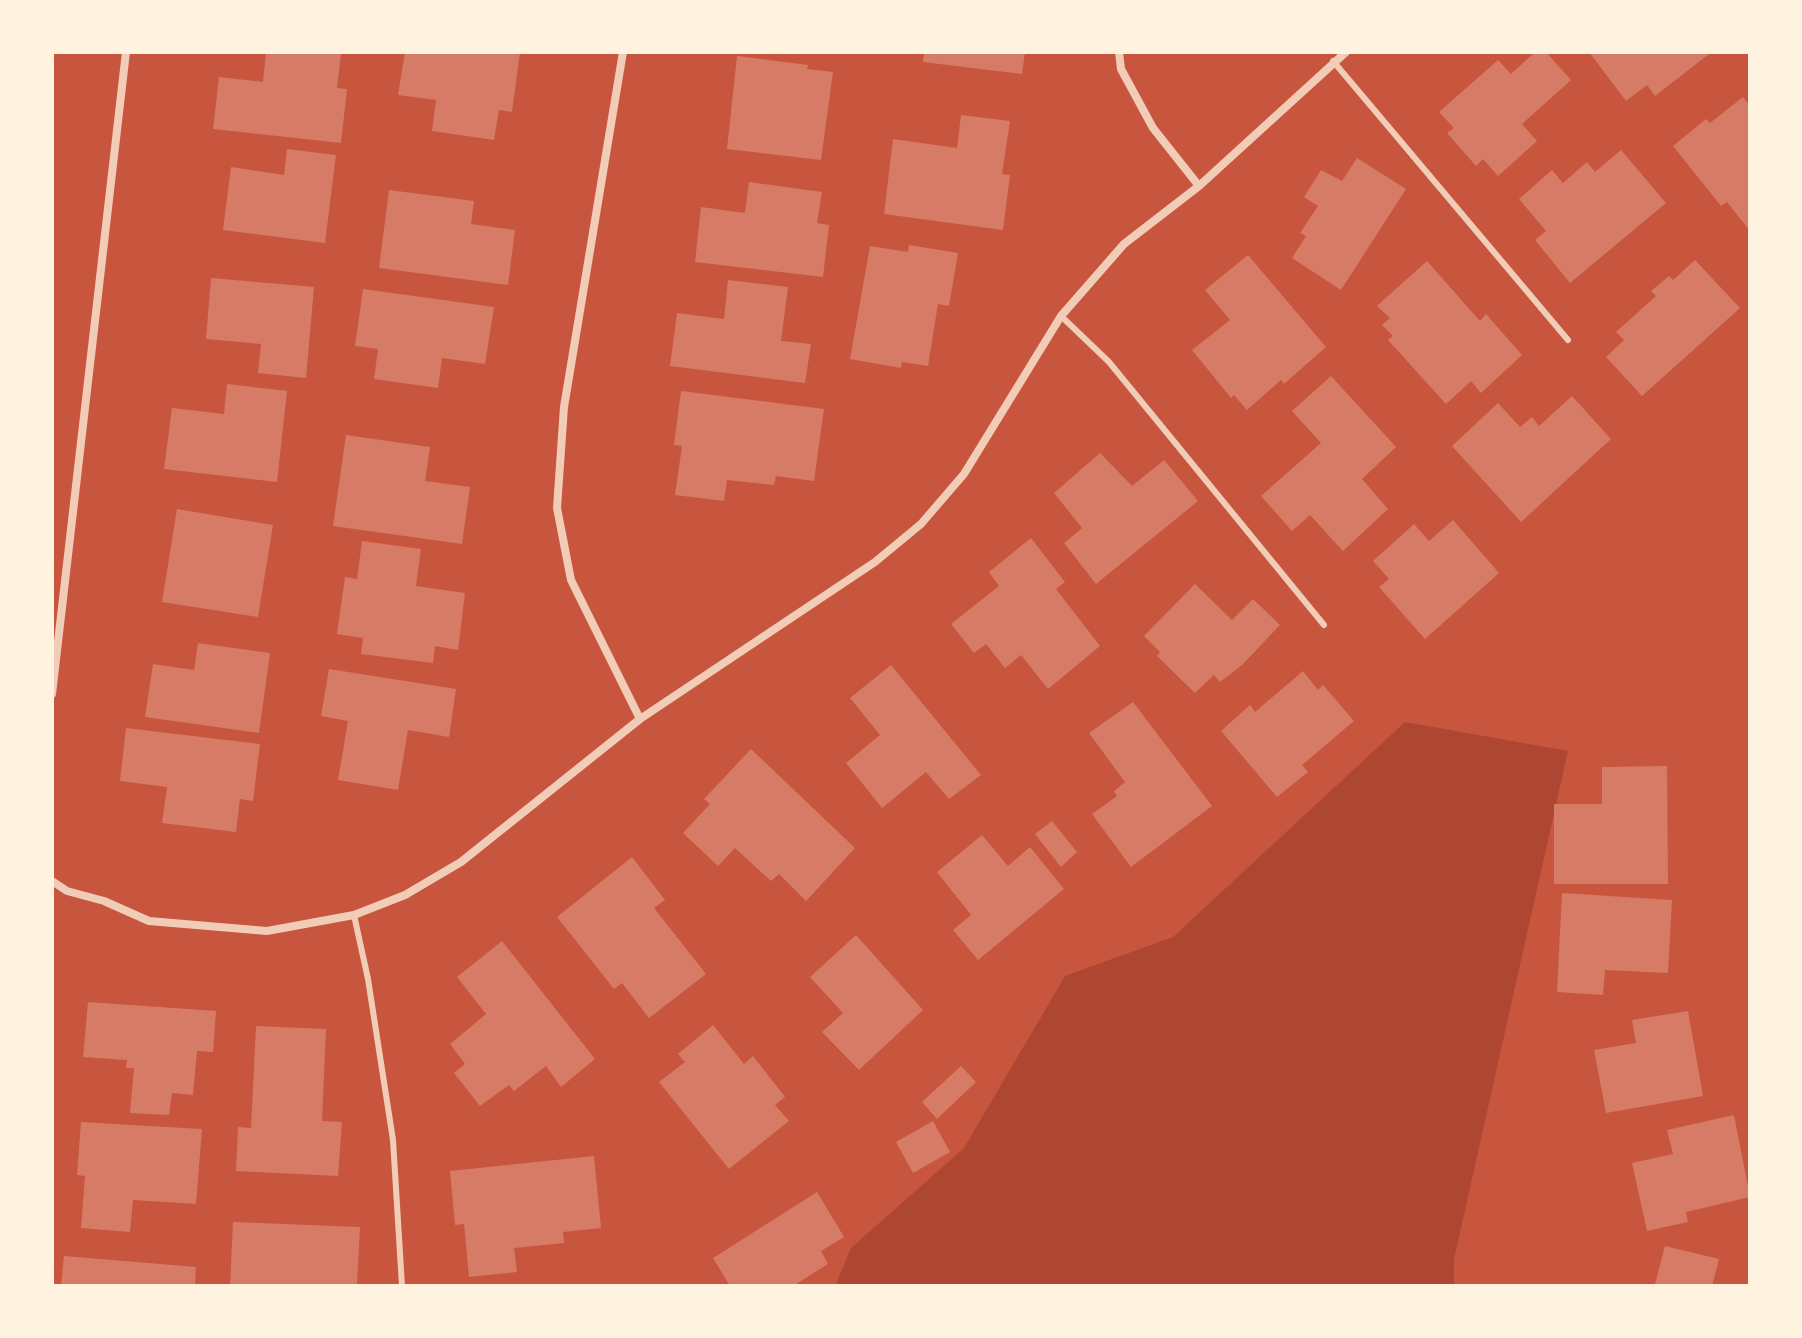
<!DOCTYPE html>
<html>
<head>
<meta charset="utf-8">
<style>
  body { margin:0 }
  #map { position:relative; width:1802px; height:1338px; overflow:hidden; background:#c8553d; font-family:Overpass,sans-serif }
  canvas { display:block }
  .frame { position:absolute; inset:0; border:54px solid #fff3e0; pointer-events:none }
</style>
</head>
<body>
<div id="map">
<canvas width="1802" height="1338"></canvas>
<div class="frame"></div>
</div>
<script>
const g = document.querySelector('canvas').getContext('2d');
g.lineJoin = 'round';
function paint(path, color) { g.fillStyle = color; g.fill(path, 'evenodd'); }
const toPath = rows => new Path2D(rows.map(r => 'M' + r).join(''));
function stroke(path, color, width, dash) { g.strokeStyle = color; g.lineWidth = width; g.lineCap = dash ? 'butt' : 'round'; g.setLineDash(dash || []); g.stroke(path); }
const green = toPath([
  [1405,722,1568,751,1454,1259,1454,1286,835,1286,851,1248,964,1148,1065,976,1173,937]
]);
const building = toPath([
  [266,52,341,54,337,88,347,89,341,143,213,129,219,77,263,82],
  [405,52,520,52,512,112,499,110,494,140,432,131,436,100,398,95],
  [924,52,1025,52,1022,74,923,62],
  [1535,52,1546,52,1571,80,1522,124,1537,141,1498,176,1483,159,1476,166,1447,133,1454,128,1439,112,1498,60,1511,74],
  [1589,52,1708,52,1709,54,1655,96,1647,85,1626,101],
  [737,56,808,65,807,69,833,72,821,160,727,149],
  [1743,97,1750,106,1750,231,1727,202,1721,206,1673,146,1706,119,1710,123],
  [961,115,1010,121,1002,174,1010,175,1003,230,884,214,893,139,957,148],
  [287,149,336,155,325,243,223,230,231,167,284,175],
  [1621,150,1666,203,1570,283,1535,240,1546,231,1519,199,1552,170,1563,183,1587,162,1595,172],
  [1357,158,1406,189,1341,290,1292,258,1306,236,1300,233,1318,206,1304,197,1321,170,1342,181],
  [749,182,822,192,817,223,829,225,823,277,695,262,701,207,745,213],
  [389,190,474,201,471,224,515,230,508,285,379,268],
  [909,245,958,253,949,306,938,304,928,366,902,362,901,368,850,359,870,246,908,252],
  [1248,255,1326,347,1284,384,1281,380,1247,410,1234,395,1231,398,1192,350,1230,320,1205,290],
  [1695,260,1740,308,1642,396,1606,357,1624,340,1616,332,1656,296,1651,291,1669,276,1673,280],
  [1427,261,1480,321,1486,314,1522,355,1481,393,1471,381,1446,404,1388,340,1393,336,1382,325,1390,318,1377,306],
  [211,278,314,287,306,378,258,373,261,344,206,339],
  [728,280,788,287,781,341,811,344,805,383,670,366,677,313,724,319],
  [363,289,494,307,485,364,442,358,438,388,374,379,378,349,355,346],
  [1331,376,1396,447,1362,479,1388,509,1343,551,1310,515,1292,531,1261,496,1321,443,1292,411],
  [227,384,287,391,277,482,164,469,172,408,224,414],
  [681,391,824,409,814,481,776,476,774,485,727,480,724,501,675,495,682,446,674,445],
  [1572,396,1611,439,1521,522,1452,446,1498,403,1520,427,1532,417,1539,426],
  [346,435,430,447,425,481,470,487,462,544,333,526],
  [1100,453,1132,486,1164,460,1198,501,1096,584,1064,543,1082,528,1054,493],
  [177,509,273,525,258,617,162,602],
  [1453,520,1499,573,1425,639,1379,587,1389,579,1373,561,1414,524,1429,541],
  [1031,538,1065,582,1056,589,1100,646,1048,689,1021,655,1005,668,986,644,974,653,951,624,999,586,989,572],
  [362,541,421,549,416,586,465,593,458,650,435,646,433,663,361,654,363,638,337,634,345,577,357,579],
  [1195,584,1232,620,1253,599,1280,625,1242,665,1220,682,1214,675,1195,693,1157,656,1160,652,1144,636],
  [198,643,270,653,259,733,145,717,153,664,194,670],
  [891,665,981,775,949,799,926,772,882,808,846,763,880,735,850,698],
  [329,669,456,689,449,737,408,730,398,790,338,780,348,721,321,716],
  [1303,671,1318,690,1323,685,1354,721,1302,765,1308,772,1277,797,1221,731,1250,705,1255,712],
  [1133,702,1212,806,1131,867,1092,814,1117,796,1114,791,1125,782,1089,733],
  [126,728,260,744,253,801,240,799,236,832,162,823,167,787,120,781],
  [751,749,855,848,806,901,779,874,771,881,735,848,718,866,683,833,710,804,704,799],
  [1667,766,1668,884,1554,884,1554,804,1602,804,1602,767],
  [1052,821,1077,852,1061,867,1035,834],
  [982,835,1008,866,1030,847,1064,889,978,960,953,930,971,915,937,872],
  [632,857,665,900,654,908,706,974,649,1018,622,983,614,989,557,917],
  [1562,893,1672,900,1668,973,1605,970,1603,995,1557,992],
  [856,935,923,1010,859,1070,822,1032,843,1013,810,977],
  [502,941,595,1059,561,1087,546,1066,514,1091,509,1085,480,1106,454,1073,465,1064,450,1044,486,1014,457,977],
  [88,1002,216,1011,213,1052,197,1051,193,1095,172,1093,169,1115,130,1113,134,1068,126,1068,127,1060,83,1057],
  [1688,1011,1703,1096,1606,1113,1594,1050,1636,1043,1632,1020],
  [713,1025,744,1064,753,1056,785,1097,775,1105,789,1121,729,1169,659,1082,685,1062,678,1054],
  [256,1026,326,1029,322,1121,342,1122,338,1176,236,1171,238,1127,251,1128],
  [961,1066,976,1082,937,1119,922,1102],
  [1734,1115,1750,1197,1686,1212,1688,1222,1647,1231,1632,1163,1673,1154,1667,1130],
  [933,1121,950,1152,913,1173,896,1142],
  [81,1122,202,1129,196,1204,133,1200,130,1232,81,1228,85,1176,77,1175],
  [594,1156,601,1228,563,1232,564,1243,514,1248,517,1272,469,1277,464,1224,455,1225,450,1171],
  [817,1192,844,1237,821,1251,828,1264,793,1286,730,1286,713,1258],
  [233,1222,360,1227,357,1284,230,1286],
  [1665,1246,1719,1259,1712,1286,1655,1284],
  [64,1256,196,1267,195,1286,61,1286]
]);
const service = toPath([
  [1333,61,1568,340],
  [1061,316,1109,362,1324,625],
  [354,915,368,979,393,1140,402,1286]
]);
const minor = toPath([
  [623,52,564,407,557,508,571,580,640,719],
  [1119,52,1121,69,1153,128,1199,186],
  [52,694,126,52],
  [52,881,67,891,104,901,149,921,267,931,354,915,405,895,461,862,640,719,875,562,921,524,964,474,1061,316,1124,244,1199,186,1346,52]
]);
paint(green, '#ae4732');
paint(building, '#d67c66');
stroke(service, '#f1ccb7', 6);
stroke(minor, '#f1ccb7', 8);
</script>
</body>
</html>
